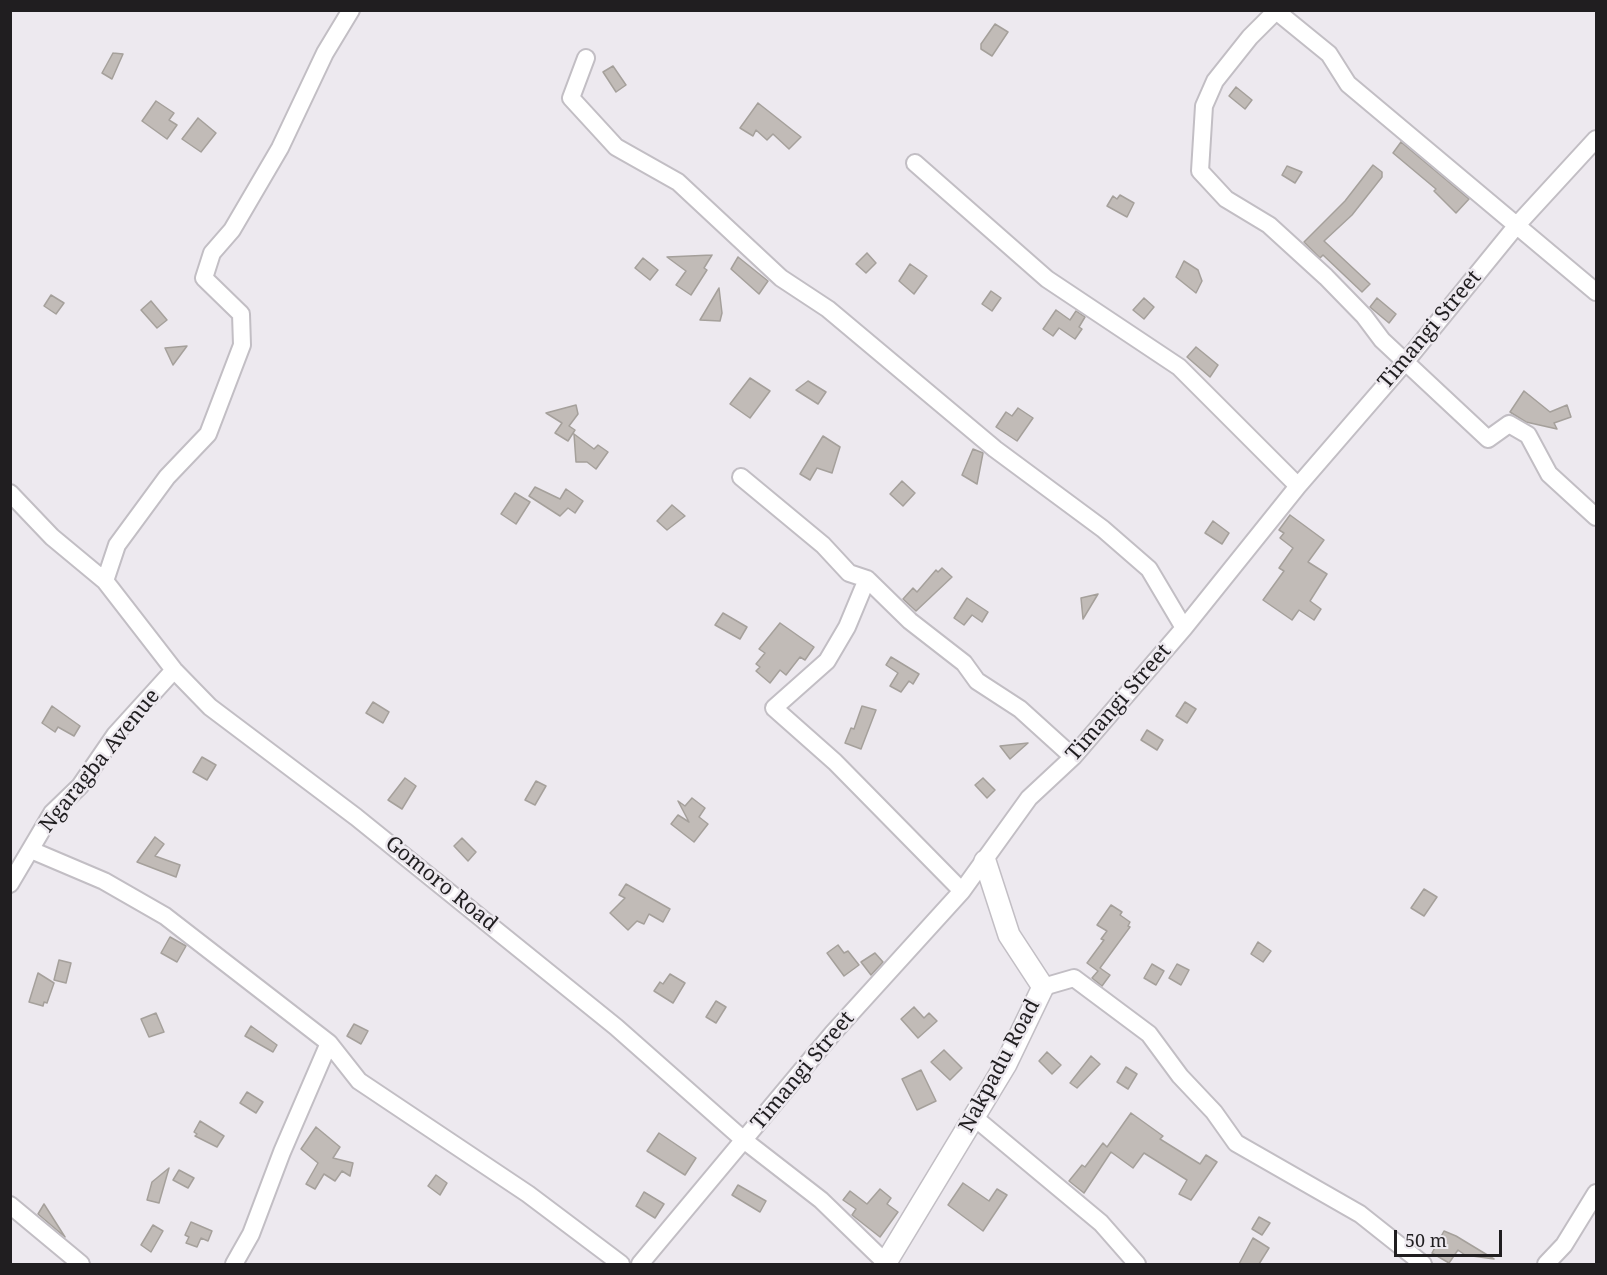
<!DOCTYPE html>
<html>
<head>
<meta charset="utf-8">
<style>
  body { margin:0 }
  #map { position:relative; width:1607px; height:1275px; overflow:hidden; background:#ede9ef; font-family:"Noto Serif",serif }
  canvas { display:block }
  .frame { position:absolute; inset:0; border:12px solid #201e20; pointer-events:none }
  .scale { position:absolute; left:1394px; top:1230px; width:108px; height:27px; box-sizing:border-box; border:3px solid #201e20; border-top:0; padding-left:8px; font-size:18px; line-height:21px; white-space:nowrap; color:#201e20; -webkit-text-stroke:4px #ede9ef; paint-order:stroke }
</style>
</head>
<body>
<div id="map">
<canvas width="1607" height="1275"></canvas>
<div class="frame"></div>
<div class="scale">50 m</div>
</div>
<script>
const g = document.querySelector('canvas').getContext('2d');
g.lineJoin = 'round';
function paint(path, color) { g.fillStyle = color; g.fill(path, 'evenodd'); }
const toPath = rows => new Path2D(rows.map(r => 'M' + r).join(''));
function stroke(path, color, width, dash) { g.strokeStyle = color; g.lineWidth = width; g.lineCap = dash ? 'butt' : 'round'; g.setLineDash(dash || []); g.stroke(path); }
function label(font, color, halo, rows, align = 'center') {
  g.font = font + ' "Noto Serif",serif'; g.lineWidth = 5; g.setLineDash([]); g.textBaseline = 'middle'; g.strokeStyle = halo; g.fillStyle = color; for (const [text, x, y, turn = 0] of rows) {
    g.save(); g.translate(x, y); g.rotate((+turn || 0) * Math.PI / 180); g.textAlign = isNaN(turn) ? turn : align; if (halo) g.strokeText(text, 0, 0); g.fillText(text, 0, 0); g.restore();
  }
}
const building = toPath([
  [995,24,1008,32,992,56,981,49,981,44,995,24],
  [113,53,123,54,112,79,102,73,113,53],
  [613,66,626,85,616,92,603,72,613,66],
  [1236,87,1252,100,1245,109,1229,96,1236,87],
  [156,101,174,113,169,120,177,125,167,139,142,121,156,101],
  [758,103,801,137,789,149,773,134,767,140,756,130,753,136,740,128,758,103],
  [198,118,216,133,201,152,182,139,198,118],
  [1401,142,1469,199,1456,213,1434,191,1436,189,1393,153,1401,142],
  [1373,165,1382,172,1382,177,1352,215,1324,241,1370,284,1362,292,1323,255,1320,258,1304,242,1345,201,1373,165],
  [1287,166,1302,172,1295,183,1282,175,1287,166],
  [1120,195,1134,203,1127,217,1107,206,1113,196,1117,199,1120,195],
  [867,253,876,263,866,273,856,264,867,253],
  [712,255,704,268,707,270,691,295,676,285,686,271,667,257,712,255],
  [738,257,768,281,759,294,731,269,738,257],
  [643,258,658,270,650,280,635,268,643,258],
  [1184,261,1198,270,1202,281,1196,293,1176,277,1184,261],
  [910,264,927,276,914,294,899,281,910,264],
  [719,288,722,313,720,321,700,320,719,288],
  [991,291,1001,298,992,311,982,304,991,291],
  [51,295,64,303,56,314,44,306,51,295],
  [1144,298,1154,307,1144,319,1133,310,1144,298],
  [1377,298,1396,314,1389,323,1370,307,1377,298],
  [151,301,167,320,157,328,141,310,151,301],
  [1056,310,1070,320,1076,311,1085,317,1079,327,1082,329,1075,339,1059,328,1053,336,1043,329,1056,310],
  [187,346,173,365,165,348,187,346],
  [1196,347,1218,365,1210,377,1187,357,1196,347],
  [750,378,770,391,750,418,730,404,750,378],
  [808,381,826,392,818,404,796,390,808,381],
  [1524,391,1550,412,1567,405,1571,417,1554,423,1557,429,1526,422,1510,412,1524,391],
  [576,405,578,414,569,426,575,430,568,441,555,433,562,423,546,413,576,405],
  [1018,408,1033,418,1017,441,996,427,1006,412,1012,416,1018,408],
  [574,434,594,449,598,445,608,452,596,469,587,462,576,462,574,434],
  [823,436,840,447,832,473,817,468,810,480,800,474,823,436],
  [973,449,983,453,977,484,962,475,973,449],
  [902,481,915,493,903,506,890,494,902,481],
  [535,487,560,499,566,489,583,501,575,513,568,508,560,516,529,496,535,487],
  [515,493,530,502,516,524,501,514,515,493],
  [672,505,685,516,667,530,657,521,672,505],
  [1290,515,1324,540,1308,562,1327,574,1310,601,1321,609,1314,620,1299,610,1292,620,1263,600,1284,571,1279,568,1293,548,1280,538,1284,533,1279,530,1290,515],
  [1213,521,1229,533,1222,544,1205,533,1213,521],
  [942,568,952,577,916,611,903,599,913,588,917,592,936,570,938,572,942,568],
  [1098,594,1083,619,1081,598,1098,594],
  [967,598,988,612,982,622,972,615,964,625,954,618,967,598],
  [723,613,747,627,740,639,715,625,723,613],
  [780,623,814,647,805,660,800,657,786,675,780,670,770,683,756,671,760,667,756,664,765,653,759,649,780,623],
  [891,657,919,674,913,684,909,681,901,692,890,686,898,673,886,665,891,657],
  [373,702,389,712,383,723,366,713,373,702],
  [1185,702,1196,709,1187,723,1176,716,1185,702],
  [52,706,80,726,74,736,58,727,55,732,42,723,52,706],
  [862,706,876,710,861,749,845,743,851,728,854,729,862,706],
  [1147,730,1163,740,1157,750,1141,740,1147,730],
  [1028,743,1010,759,1000,746,1028,743],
  [202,757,216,765,207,780,193,772,202,757],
  [405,778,416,786,402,809,388,800,405,778],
  [983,778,995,790,987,798,975,785,983,778],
  [536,781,546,786,535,805,525,800,536,781],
  [692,798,705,808,699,817,708,824,694,842,671,824,678,815,689,822,678,801,685,806,692,798],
  [155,837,164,844,155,856,180,865,176,877,137,862,155,837],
  [462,838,476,852,468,861,454,846,462,838],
  [626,884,670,909,663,922,649,914,644,924,637,921,628,930,610,913,625,898,619,895,626,884],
  [1424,889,1437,897,1424,916,1411,908,1424,889],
  [1111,905,1122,912,1120,915,1130,922,1128,926,1130,927,1100,968,1110,975,1102,986,1092,978,1098,971,1087,963,1104,940,1101,939,1107,931,1097,925,1111,905],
  [170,937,186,946,177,962,161,953,170,937],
  [1258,942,1271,951,1263,962,1251,954,1258,942],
  [838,945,844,953,848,951,859,965,844,976,827,953,838,945],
  [875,953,883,962,871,975,861,962,875,953],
  [59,960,71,963,66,983,54,980,59,960],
  [1152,964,1164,971,1156,985,1144,978,1152,964],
  [1177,964,1189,970,1181,985,1169,978,1177,964],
  [38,973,54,983,47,1003,44,1002,43,1006,29,1002,38,973],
  [670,974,685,983,673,1003,654,991,660,982,663,984,670,974],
  [716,1001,726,1007,716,1023,706,1017,716,1001],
  [914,1007,924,1018,929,1013,937,1021,918,1038,901,1019,914,1007],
  [156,1013,164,1032,149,1037,141,1019,156,1013],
  [354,1024,368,1031,361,1044,347,1036,354,1024],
  [251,1026,277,1045,273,1052,245,1036,251,1026],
  [944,1050,962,1068,950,1080,931,1062,944,1050],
  [1047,1052,1061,1065,1052,1074,1039,1061,1047,1052],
  [1091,1056,1100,1064,1077,1088,1070,1083,1091,1056],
  [1126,1067,1137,1074,1128,1089,1117,1082,1126,1067],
  [921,1070,936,1101,917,1110,902,1079,921,1070],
  [247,1092,263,1102,256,1113,240,1103,247,1092],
  [1131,1113,1163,1136,1160,1139,1200,1164,1206,1155,1217,1162,1191,1200,1179,1194,1187,1180,1144,1153,1133,1168,1111,1152,1084,1193,1069,1181,1082,1165,1085,1167,1103,1143,1107,1147,1131,1113],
  [200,1121,224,1136,217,1147,195,1136,197,1134,194,1132,200,1121],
  [316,1127,340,1147,333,1158,353,1163,350,1176,342,1171,335,1181,324,1174,315,1189,306,1184,318,1163,301,1149,316,1127],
  [659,1133,696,1158,685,1175,647,1151,659,1133],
  [169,1168,159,1203,147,1200,152,1182,169,1168],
  [179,1170,194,1178,188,1188,173,1180,179,1170],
  [436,1175,447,1183,440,1195,428,1186,436,1175],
  [963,1183,989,1201,997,1189,1007,1195,983,1231,948,1205,963,1183],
  [738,1185,766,1201,760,1212,732,1195,738,1185],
  [880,1189,891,1198,887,1204,898,1212,880,1237,852,1215,856,1209,843,1200,850,1191,867,1204,880,1189],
  [644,1192,664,1204,655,1218,636,1206,644,1192],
  [44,1204,65,1237,38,1214,44,1204],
  [1259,1217,1270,1223,1262,1235,1252,1229,1259,1217],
  [191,1222,212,1231,208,1241,201,1238,197,1247,186,1243,189,1237,185,1235,191,1222],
  [153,1225,163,1231,151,1252,141,1245,153,1225],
  [1444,1231,1456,1236,1494,1259,1465,1255,1458,1250,1449,1263,1432,1253,1444,1231],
  [1253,1238,1269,1248,1259,1264,1239,1264,1253,1238]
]);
const minor = toPath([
  [1275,10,1329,54,1348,84,1596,292],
  [1277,10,1250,37,1215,81,1204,106,1200,171,1226,199,1269,225,1326,277,1364,316,1382,340,1488,439,1509,424,1528,435,1549,474,1596,517],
  [586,58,571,98,616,147,678,182,781,278,828,309,995,449,1103,529,1149,569,1184,628],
  [915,163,1047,279,1179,367,1298,486],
  [741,477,823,545,849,573,867,579,910,621,964,663,977,681,1020,709,1073,757],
  [10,493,52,537,105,581,174,670,210,707,356,817,616,1027,745,1141,821,1200,886,1263],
  [867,579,847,627,827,661,774,708,835,762,962,891],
  [105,581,117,545,167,477,208,434,242,345,241,314,204,278,212,253,232,230,280,148,325,53,351,10],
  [31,850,104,881,165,916,329,1043],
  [10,884,52,813,80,786,115,735,174,670],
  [1043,987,1074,978,1149,1034,1180,1076,1214,1112,1236,1143,1360,1214,1423,1264],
  [975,1118,1101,1223,1137,1264],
  [10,1205,81,1264],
  [234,1264,251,1234,282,1152,329,1043,359,1081,528,1194,621,1264],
  [640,1264,833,1033,962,891,1029,798,1073,757,1184,628,1298,486,1407,360,1517,225,1596,139],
  [1546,1264,1564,1245,1596,1193]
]);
const tertiary = toPath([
  [885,1264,1006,1064,1043,987,1009,935,985,861]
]);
const streetNames = [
  ["Timangi Street",1430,330,-50],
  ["Timangi Street",1119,703,-49],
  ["Ngaragba Avenue",100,761,-51],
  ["Gomoro Road",441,884,39],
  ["Nakpadu Road",1000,1066,-62],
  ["Timangi Street",803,1071,-50]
];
paint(building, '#c1bbb7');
stroke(building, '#a5a09b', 1.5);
stroke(minor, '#c2bec4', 20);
stroke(tertiary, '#c2bec4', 24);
stroke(minor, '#fff', 16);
stroke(tertiary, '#fff', 21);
label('21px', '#201e20', '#ede9ef', streetNames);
</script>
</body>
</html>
